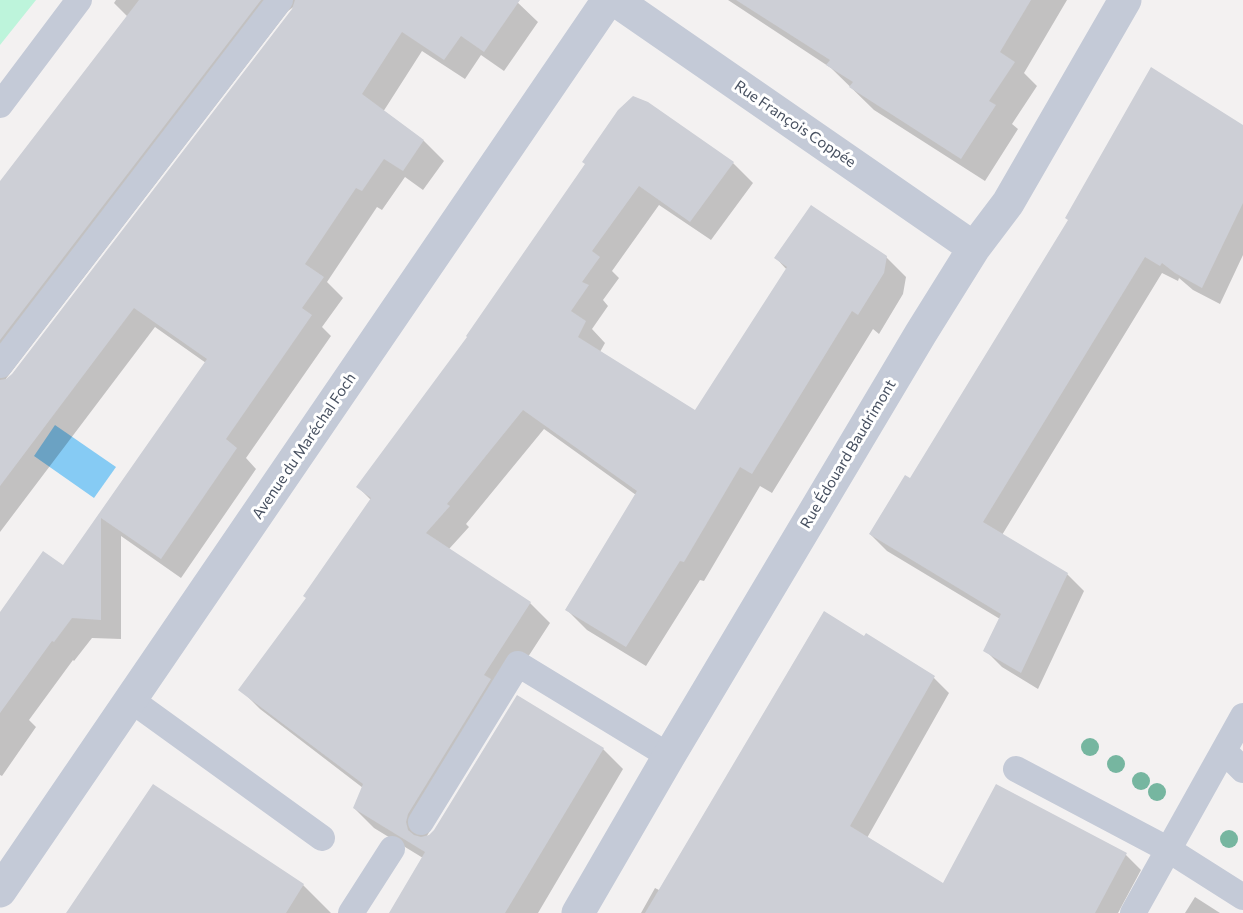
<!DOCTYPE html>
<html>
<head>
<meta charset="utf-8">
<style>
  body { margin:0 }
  canvas { display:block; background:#f3f1f1 }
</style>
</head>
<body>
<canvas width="1243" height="913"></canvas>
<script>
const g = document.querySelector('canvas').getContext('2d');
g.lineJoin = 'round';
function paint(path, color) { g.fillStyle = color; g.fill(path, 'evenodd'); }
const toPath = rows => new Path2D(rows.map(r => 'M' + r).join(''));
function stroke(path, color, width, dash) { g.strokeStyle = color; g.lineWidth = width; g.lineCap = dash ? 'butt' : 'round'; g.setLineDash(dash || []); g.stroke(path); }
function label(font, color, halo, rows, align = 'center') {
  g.font = font + ' Commissioner,sans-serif'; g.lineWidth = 6; g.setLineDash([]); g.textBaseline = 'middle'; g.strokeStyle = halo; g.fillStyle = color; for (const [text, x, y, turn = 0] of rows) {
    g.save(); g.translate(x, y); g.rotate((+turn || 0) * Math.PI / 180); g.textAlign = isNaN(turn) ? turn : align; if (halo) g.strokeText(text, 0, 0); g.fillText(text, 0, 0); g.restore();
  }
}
const green = toPath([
  [0,0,36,0,0,45]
]);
const water = toPath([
  [55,425,116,467,94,498,34,456]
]);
const shadow = toPath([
  [116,0,515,0,538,22,504,71,481,55,465,79,422,51,383,112,424,141,444,161,423,190,405,177,382,210,377,207,327,282,343,298,322,327,331,336,246,458,256,469,181,578,121,536,121,639,92,638,74,661,73,660,29,720,36,727,2,776,0,775,0,615,64,568,206,363,155,327,0,532,0,183,128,17,114,3],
  [296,5,13,375,5,380,288,11],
  [728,0,1067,0,1024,73,1037,86,1012,124,1018,129,985,181,874,110,831,68],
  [647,103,733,163,753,183,711,240,659,205,612,271,619,278,603,300,608,306,592,329,605,343,600,352,696,412,787,270,776,258,886,257,906,277,903,294,879,334,873,329,772,493,760,486,704,581,700,580,646,666,587,630,567,610,636,495,544,429,466,524,469,527,449,549,530,603,550,623,504,694,510,700,425,839,435,831,517,697,603,749,623,769,538,913,391,913,423,858,374,828,354,808,363,788,260,709,240,689,307,598,371,500,358,487],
  [1243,128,1243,255,1220,304,1193,290,1179,278,1178,281,1162,273,1002,535,1067,574,1084,591,1038,689,1002,667,985,650,1000,619,887,551,870,534,910,480],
  [865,638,934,678,949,693,867,838,944,885,997,786,1126,855,1141,870,1118,913,641,913,655,888,661,891],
  [154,786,303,885,331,913,68,913],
  [1195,897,1220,913,1185,913]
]);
const building = toPath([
  [139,0,261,0,0,340,0,181],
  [295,0,520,0,484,52,461,36,444,60,402,32,362,94,424,140,403,171,384,159,362,191,356,188,305,264,324,277,302,308,312,315,226,439,237,448,161,559,101,518,101,620,72,618,54,642,52,641,0,713,0,612,43,551,63,565,207,359,134,308,0,486,0,380,6,379,12,374,292,9],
  [736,0,1031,0,1000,52,1015,62,989,101,996,105,961,159,849,87,853,82,826,65,830,60],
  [1151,67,1243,125,1243,203,1202,288,1175,273,1162,263,1160,266,1145,257,983,522,1068,573,1021,673,983,651,1001,614,869,534,905,475,910,478,1068,220,1065,218],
  [633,96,648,102,734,162,690,222,639,186,592,251,600,257,582,282,589,285,571,311,586,321,578,337,695,410,787,267,774,258,811,205,887,256,884,273,858,315,852,311,752,474,740,467,684,562,680,561,626,647,565,610,637,491,523,410,447,504,450,506,426,533,531,602,484,675,491,679,408,814,406,822,408,830,414,835,421,837,429,835,434,830,517,695,604,748,505,913,389,913,425,852,353,808,363,784,238,690,306,598,303,596,371,498,356,487,467,337,466,336,585,164,582,162,618,110],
  [824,611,864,636,866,633,935,676,850,826,943,883,996,784,1127,853,1095,913,645,913],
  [153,784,304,884,286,913,66,913]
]);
const lane = toPath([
  [0,105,79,0],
  [0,365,280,0],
  [131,700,322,838],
  [1224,751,1243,770],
  [1016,769,1169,850,1243,897],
  [421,822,518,664,669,756],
  [351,913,392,849],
  [1133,913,1243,716]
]);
const street = toPath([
  [615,0,974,248],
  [0,891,608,0],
  [578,913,669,756,921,333,974,248,1008,203,1125,0]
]);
const trees = [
  [1090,747],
  [1116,764],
  [1141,781],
  [1157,792],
  [1229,839]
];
const streetNames = [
  ["Rue François Coppée",795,124,34],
  ["Avenue du Maréchal Foch",304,446,-56],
  ["Rue Édouard Baudrimont",848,454,-59]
];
paint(green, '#bdf4db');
paint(water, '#86cbf4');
paint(shadow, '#0003');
paint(building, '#cdcfd6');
stroke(lane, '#c4cad7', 26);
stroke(street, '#c4cad7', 33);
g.fillStyle = '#76b6a0';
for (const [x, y] of trees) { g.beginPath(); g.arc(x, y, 9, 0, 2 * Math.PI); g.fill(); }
label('15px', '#475060', '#fff', streetNames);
</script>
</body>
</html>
